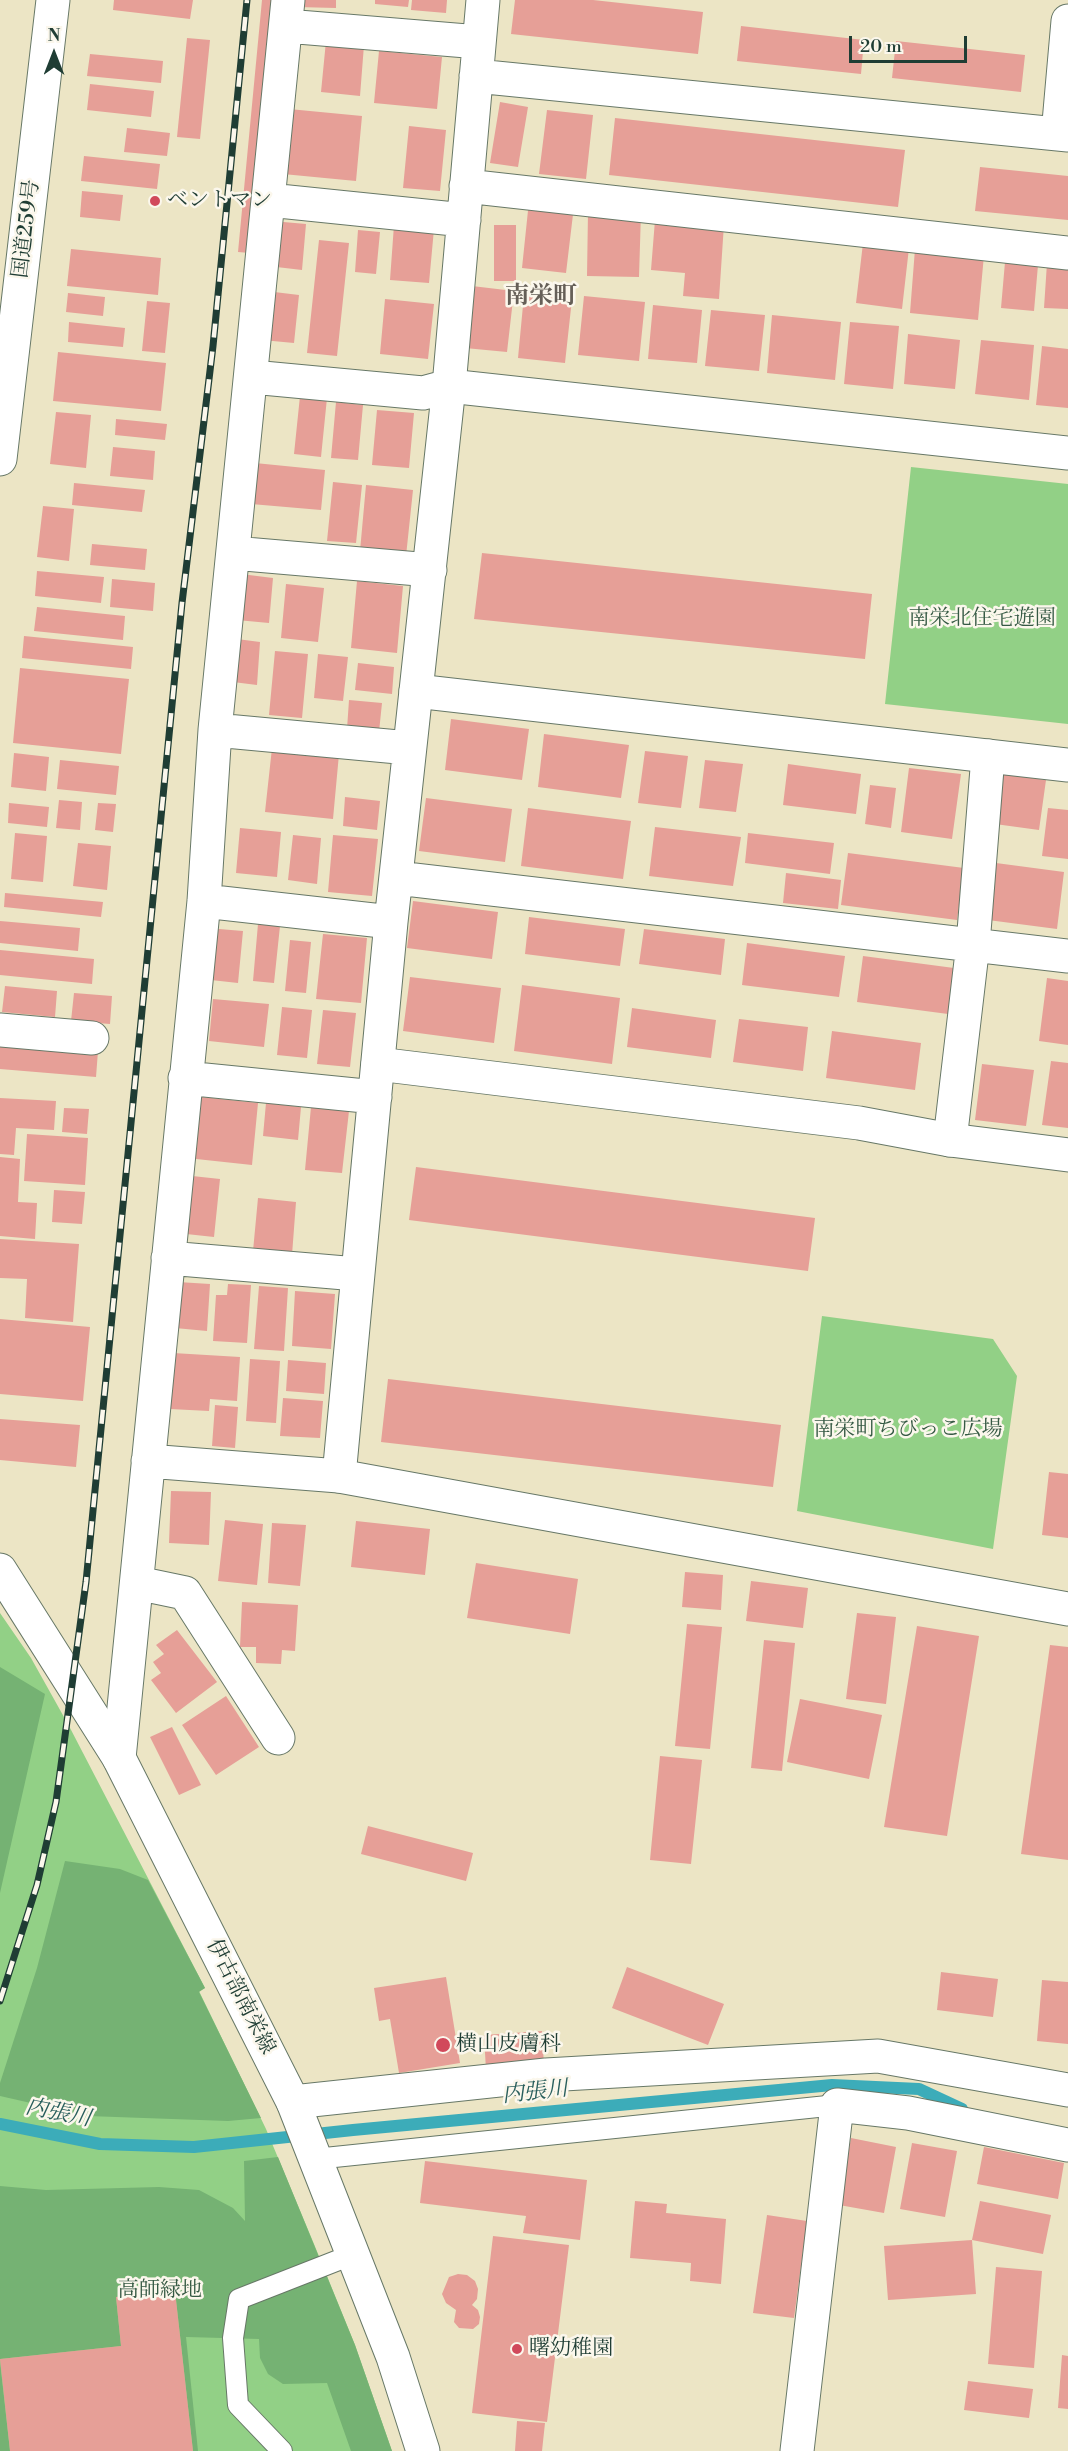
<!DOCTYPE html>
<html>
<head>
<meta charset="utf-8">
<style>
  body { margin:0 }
  #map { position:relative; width:1068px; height:2451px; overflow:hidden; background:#ece5c5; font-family:"Libre Bodoni",serif }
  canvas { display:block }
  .north { position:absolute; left:24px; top:24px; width:60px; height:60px; -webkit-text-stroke:4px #fbf7ec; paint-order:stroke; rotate:0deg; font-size:16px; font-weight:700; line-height:24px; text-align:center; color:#1f3d34 }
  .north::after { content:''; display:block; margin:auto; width:21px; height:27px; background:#1f3d34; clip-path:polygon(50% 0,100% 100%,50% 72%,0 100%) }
  .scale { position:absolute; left:849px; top:36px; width:118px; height:27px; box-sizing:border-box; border:3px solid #1f3d34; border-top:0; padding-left:8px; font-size:18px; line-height:21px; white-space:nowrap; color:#1f3d34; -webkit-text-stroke:4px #fbf7ec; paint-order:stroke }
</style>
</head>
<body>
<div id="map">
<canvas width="1068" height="2451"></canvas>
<div class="north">N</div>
<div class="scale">20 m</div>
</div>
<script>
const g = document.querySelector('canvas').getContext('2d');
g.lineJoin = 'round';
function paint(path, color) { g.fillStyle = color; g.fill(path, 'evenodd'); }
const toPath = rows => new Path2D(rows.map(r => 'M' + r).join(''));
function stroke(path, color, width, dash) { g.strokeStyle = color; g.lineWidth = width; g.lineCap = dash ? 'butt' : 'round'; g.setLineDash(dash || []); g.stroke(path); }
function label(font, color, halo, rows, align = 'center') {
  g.font = font + ' "Libre Bodoni","Noto Serif JP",serif'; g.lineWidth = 5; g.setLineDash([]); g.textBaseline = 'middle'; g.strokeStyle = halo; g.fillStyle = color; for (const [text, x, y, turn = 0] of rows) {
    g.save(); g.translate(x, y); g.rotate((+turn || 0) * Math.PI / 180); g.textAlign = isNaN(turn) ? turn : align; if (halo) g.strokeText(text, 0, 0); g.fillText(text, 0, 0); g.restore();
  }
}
const green = toPath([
  [911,467,1068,484,1068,724,885,704],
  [822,1316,993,1339,1017,1376,993,1549,797,1511],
  [0,1613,31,1658,69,1726,205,1988,199,1991,266,2129,314,2244,355,2345,392,2451,0,2451]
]);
const forest = toPath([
  [0,1667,45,1694,0,1893],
  [65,1861,120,1869,148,1880,205,1988,199,1992,261,2118,228,2121,88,2116,0,2096,0,2083,37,1968],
  [278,2157,355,2345,392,2451,351,2451,327,2383,283,2384,268,2374,260,2358,259,2339,186,2337,198,2451,193,2451,175,2291,116,2297,121,2346,0,2359,0,2186,46,2190,159,2187,199,2190,233,2208,245,2221,244,2161],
  [0,2362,10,2451,0,2451]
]);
const stream = toPath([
  [0,2124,100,2144,194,2147,353,2130,832,2085,919,2089,962,2109]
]);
const building = toPath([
  [114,0,193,0,190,19,113,10],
  [262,0,274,0,250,253,238,252],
  [297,0,336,0,336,8,297,7],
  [375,0,409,0,408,7,375,4],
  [412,0,447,0,446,13,411,10],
  [515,0,593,0,703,12,698,54,511,34],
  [741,26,864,40,861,74,737,61],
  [187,38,210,40,200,139,177,137],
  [326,41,364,45,360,96,321,92],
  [896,41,1025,55,1021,92,892,78],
  [379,51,442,57,437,109,374,103],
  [90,54,163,61,161,83,87,76],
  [90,84,154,91,151,117,87,110],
  [500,102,528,107,518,167,490,163],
  [289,109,362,116,356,181,283,174],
  [547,110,593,115,586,179,539,174],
  [615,118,905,150,898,207,609,175],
  [409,126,446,130,440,191,403,188],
  [127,128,170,133,167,156,124,152],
  [84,156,160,164,157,189,81,181],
  [980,167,1068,176,1068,220,975,211],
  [82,191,123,195,120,221,80,217],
  [529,201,574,206,566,273,522,268],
  [588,212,641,212,639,277,587,276],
  [655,220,724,224,719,299,683,296,685,273,651,270],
  [272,221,306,224,302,270,268,266],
  [394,225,434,229,429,283,390,280],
  [494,225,516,225,516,281,494,281],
  [358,230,380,232,376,274,355,272],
  [319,240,349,243,337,356,307,353],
  [863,243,909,248,902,309,856,303],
  [71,249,161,258,158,295,67,286],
  [915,249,984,255,978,320,910,313],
  [1005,262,1038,265,1034,311,1001,308],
  [1047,263,1068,264,1068,309,1044,308],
  [472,286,514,291,507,352,465,348],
  [266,291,299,295,294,343,262,340],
  [68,293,105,297,103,316,66,312],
  [524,295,572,299,565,363,518,358],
  [584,296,645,302,639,361,578,355],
  [385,299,434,304,428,359,380,354],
  [147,301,170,303,165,353,142,351],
  [653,305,702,310,697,363,648,359],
  [711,310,765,315,759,371,705,366],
  [772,315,841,322,835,380,767,373],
  [69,322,125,328,123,347,68,342],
  [850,322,899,326,893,389,844,384],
  [908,334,960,340,955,389,904,384],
  [981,340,1034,345,1029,400,975,394],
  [1042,346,1068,349,1068,408,1036,405],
  [58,352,166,363,161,411,53,401],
  [300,396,327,398,321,457,294,454],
  [336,402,363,405,358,460,331,458],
  [377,410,414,413,409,468,372,465],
  [56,412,91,415,86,468,50,464],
  [116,419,167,424,165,440,115,435],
  [113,447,155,451,153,480,110,476],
  [255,463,325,470,321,510,251,504],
  [333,482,362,485,356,543,327,541],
  [74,483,145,490,142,512,72,505],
  [366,485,413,490,406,556,360,551],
  [43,506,74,509,69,561,37,557],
  [92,544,147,549,145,570,90,565],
  [482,553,872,594,865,659,474,619],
  [37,571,104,577,101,603,35,596],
  [241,574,273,578,269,623,237,620],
  [112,579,155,583,153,611,110,607],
  [357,581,403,586,397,653,351,648],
  [286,584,324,588,318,642,281,638],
  [37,607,125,616,123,640,34,631],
  [24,636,133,647,131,669,22,658],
  [237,639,260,642,257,685,233,682],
  [275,651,308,654,302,718,269,715],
  [318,654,348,657,343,701,314,698],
  [358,663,394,667,392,694,355,690],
  [20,668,129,679,121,754,13,743],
  [349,700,382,703,379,732,347,729],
  [451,719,529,729,522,780,445,770],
  [544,734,629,745,621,798,538,787],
  [272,748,339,754,333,819,265,812],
  [645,751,688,756,681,808,638,803],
  [14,753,49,757,46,791,11,787],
  [60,760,119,766,116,795,57,789],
  [705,760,743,764,736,812,699,808],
  [788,764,861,774,856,814,783,805],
  [909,768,961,774,952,839,901,832],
  [1002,774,1046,780,1039,830,995,824],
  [870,785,896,788,891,828,865,824],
  [345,797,380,801,377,830,343,826],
  [426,798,512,809,505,862,419,851],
  [59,800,82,802,80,830,56,828],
  [9,803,49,807,47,827,8,823],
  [98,803,116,804,113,832,95,830],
  [528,808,631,821,623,879,521,866],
  [1048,808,1068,810,1068,859,1042,856],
  [655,827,741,837,733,886,649,876],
  [240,828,281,832,277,877,236,873],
  [15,833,47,836,43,882,11,879],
  [748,833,834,843,830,874,745,863],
  [293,835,321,838,317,884,288,880],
  [333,835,378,839,372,896,328,892],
  [78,843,111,846,107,890,73,886],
  [848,853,964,868,957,920,841,905],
  [996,863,1064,872,1057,929,988,920],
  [786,873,841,880,838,909,783,903],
  [5,893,103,902,101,917,4,907],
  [413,901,498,912,492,959,407,948],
  [529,917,625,929,620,966,525,954],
  [0,921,80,928,78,951,0,943],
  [258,924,280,926,274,983,253,981],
  [207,928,243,931,238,983,202,979],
  [644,929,725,939,721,975,639,964],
  [323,934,367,938,361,1003,316,999],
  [290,940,311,942,306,993,285,991],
  [747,943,845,956,839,997,742,985],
  [0,950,94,959,92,984,0,975],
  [863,956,954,968,948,1014,857,1002],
  [410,977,501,988,494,1043,403,1031],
  [1047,978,1068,981,1068,1045,1039,1041],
  [522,985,620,998,612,1064,514,1051],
  [5,986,57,991,55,1017,2,1012],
  [74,993,112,996,110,1024,71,1021],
  [213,999,269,1004,264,1047,209,1041],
  [282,1007,312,1010,307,1058,277,1055],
  [632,1008,716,1020,711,1058,627,1047],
  [323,1010,356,1013,350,1067,317,1064],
  [739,1019,808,1027,803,1071,733,1062],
  [832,1031,921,1043,915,1090,826,1078],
  [0,1044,98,1051,96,1077,0,1069],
  [1051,1061,1068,1063,1068,1128,1042,1125],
  [982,1064,1034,1070,1026,1126,975,1120],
  [193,1096,258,1103,252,1165,187,1158],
  [0,1098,56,1101,54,1130,16,1128,14,1155,0,1154],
  [266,1103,301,1107,298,1140,263,1136],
  [311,1107,349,1111,342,1173,305,1170],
  [64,1108,89,1109,87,1134,62,1132],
  [27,1134,88,1138,85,1185,24,1181],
  [0,1157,20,1159,18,1202,37,1203,35,1239,0,1236],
  [416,1167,815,1218,808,1271,409,1220],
  [183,1175,220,1179,214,1237,177,1233],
  [54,1190,85,1192,82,1224,52,1222],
  [258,1198,296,1202,292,1255,253,1251],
  [0,1239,79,1244,73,1322,25,1318,27,1279,0,1278],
  [178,1282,210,1284,207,1331,175,1328],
  [228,1284,251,1285,247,1343,213,1341,216,1295,227,1295],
  [259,1286,288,1288,284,1351,254,1349],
  [295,1291,335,1294,331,1349,292,1346],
  [0,1319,90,1327,83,1401,0,1394],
  [173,1353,240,1357,237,1401,210,1399,209,1411,170,1409],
  [250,1359,280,1361,276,1423,246,1421],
  [288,1360,326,1363,324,1394,286,1391],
  [388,1379,781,1425,773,1487,381,1442],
  [283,1398,323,1401,320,1438,280,1436],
  [215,1405,238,1407,235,1448,212,1446],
  [0,1419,80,1425,76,1467,0,1460],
  [1049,1472,1068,1474,1068,1538,1042,1535],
  [171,1491,211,1492,209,1545,169,1543],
  [225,1520,263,1524,257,1585,218,1581],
  [356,1521,430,1529,425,1575,351,1567],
  [272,1523,306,1525,300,1586,268,1583],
  [476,1563,578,1579,570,1634,467,1618],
  [685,1572,723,1575,721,1610,682,1607],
  [751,1581,808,1588,803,1628,746,1621],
  [242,1602,298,1605,295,1651,282,1650,281,1664,256,1663,256,1647,240,1647],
  [857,1613,896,1617,886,1704,846,1699],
  [687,1624,722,1627,710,1749,675,1746],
  [917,1626,979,1636,947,1836,884,1827],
  [177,1630,217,1682,176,1713,151,1680,161,1673,153,1662,164,1654,156,1645],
  [764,1640,795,1643,782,1771,751,1768],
  [1050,1645,1068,1647,1068,1860,1021,1854],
  [226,1696,259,1747,216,1775,182,1725],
  [800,1699,882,1715,869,1779,787,1762],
  [172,1727,201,1785,179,1795,150,1737],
  [660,1756,702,1760,691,1864,650,1860],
  [368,1826,473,1853,466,1881,361,1854],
  [627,1967,724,2004,708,2045,612,2008],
  [941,1972,998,1979,993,2017,937,2010],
  [446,1977,460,2063,399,2073,390,2019,379,2021,374,1988],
  [1042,1980,1068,1982,1068,2044,1037,2041],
  [542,2031,544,2066,486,2070,484,2035],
  [851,2138,896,2147,884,2213,839,2205],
  [912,2143,957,2151,945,2217,900,2209],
  [984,2147,1064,2163,1058,2199,977,2184],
  [425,2161,587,2180,580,2240,523,2233,526,2216,420,2203],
  [635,2201,667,2204,666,2213,726,2219,721,2284,690,2281,691,2263,630,2258],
  [980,2201,1051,2215,1043,2254,972,2240],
  [767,2215,807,2221,794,2318,753,2313],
  [493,2236,569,2245,547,2422,472,2413],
  [972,2240,976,2294,888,2300,884,2246],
  [996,2267,1042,2271,1034,2368,988,2364],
  [458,2274,467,2275,475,2281,478,2289,477,2299,472,2305,478,2310,480,2317,479,2324,473,2329,459,2328,454,2322,456,2310,446,2303,442,2294,449,2277],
  [175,2291,193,2451,10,2451,0,2359,121,2346,116,2297],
  [1062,2355,1068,2356,1068,2409,1058,2408],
  [968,2381,1033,2389,1029,2418,964,2410],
  [517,2421,545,2423,542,2451,515,2451]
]);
const service = toPath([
  [315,2159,837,2105],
  [282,2451,238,2405,233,2338,239,2299,354,2254]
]);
const minor = toPath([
  [286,26,479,42],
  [476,76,1068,135],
  [1058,134,1068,21],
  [466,186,1068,253],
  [269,200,464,220],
  [252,377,423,393,449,386],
  [233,553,430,570],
  [215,730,409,748],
  [397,878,1068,956],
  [204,901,391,922],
  [0,1030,92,1038],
  [185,1078,375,1097],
  [950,1140,973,944,988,756],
  [168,1258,357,1274],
  [148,1461,339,1476,391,922,449,386,483,0],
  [137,1583,185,1593,278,1738],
  [119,1758,204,901,215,730,288,0],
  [293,2102,546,2075,878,2056,1068,2090],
  [797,2451,837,2105,908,2113,1068,2145]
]);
const tertiary = toPath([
  [449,386,1068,453],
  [416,691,1068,765],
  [378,1064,859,1123,950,1140,1068,1155],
  [339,1476,1068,1609]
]);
const secondary = toPath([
  [0,1570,119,1758,293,2102,393,2357,423,2451]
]);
const trunk = toPath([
  [0,459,53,0]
]);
const rail = toPath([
  [0,2001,37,1885,56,1802,86,1582,182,603,213,346,247,0]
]);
const markers = [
  [155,201,6,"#d1495b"],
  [443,2045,8,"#d1495b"],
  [517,2349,6,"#d1495b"]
];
const poiNames = [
  ["ベントマン",167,201],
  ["横山皮膚科",456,2045],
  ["曙幼稚園",529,2349]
];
const streetNames = [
  ["国道259号",27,229,-83],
  ["伊古部南栄線",240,1997,63]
];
const parkNames = [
  ["南栄北住宅遊園",982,619],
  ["南栄町ちびっこ広場",908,1430],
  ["高師緑地",160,2291]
];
const waterNames = [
  ["内張川",535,2093,-6],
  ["内張川",58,2114,11]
];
const quarterNames = [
  ["南栄町",541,297]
];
paint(green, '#92d086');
paint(forest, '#75b273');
stroke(stream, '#3cacb9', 12);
paint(building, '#e69f97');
stroke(service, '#677867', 22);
stroke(minor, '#677867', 35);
stroke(tertiary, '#677867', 35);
stroke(secondary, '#677867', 35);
stroke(trunk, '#677867', 35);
stroke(service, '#fff', 20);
stroke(minor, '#fff', 33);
stroke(tertiary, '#fff', 33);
stroke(secondary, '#fff', 33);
stroke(trunk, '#fff', 33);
stroke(rail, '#1f3d34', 7);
stroke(rail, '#fbf7ec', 4.5, [14]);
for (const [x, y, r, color] of markers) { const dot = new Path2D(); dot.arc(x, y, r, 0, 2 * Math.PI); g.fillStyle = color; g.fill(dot); stroke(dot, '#fbf7ec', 2); }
label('21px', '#1f3d34', '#fbf7ec', poiNames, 'left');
label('21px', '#1f3d34', '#fbf7ec', streetNames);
label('21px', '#365a44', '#fbf7ec', parkNames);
label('italic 22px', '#285e5c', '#fbf7ec', waterNames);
label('bold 24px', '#655f57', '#fbf7ec', quarterNames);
</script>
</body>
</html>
